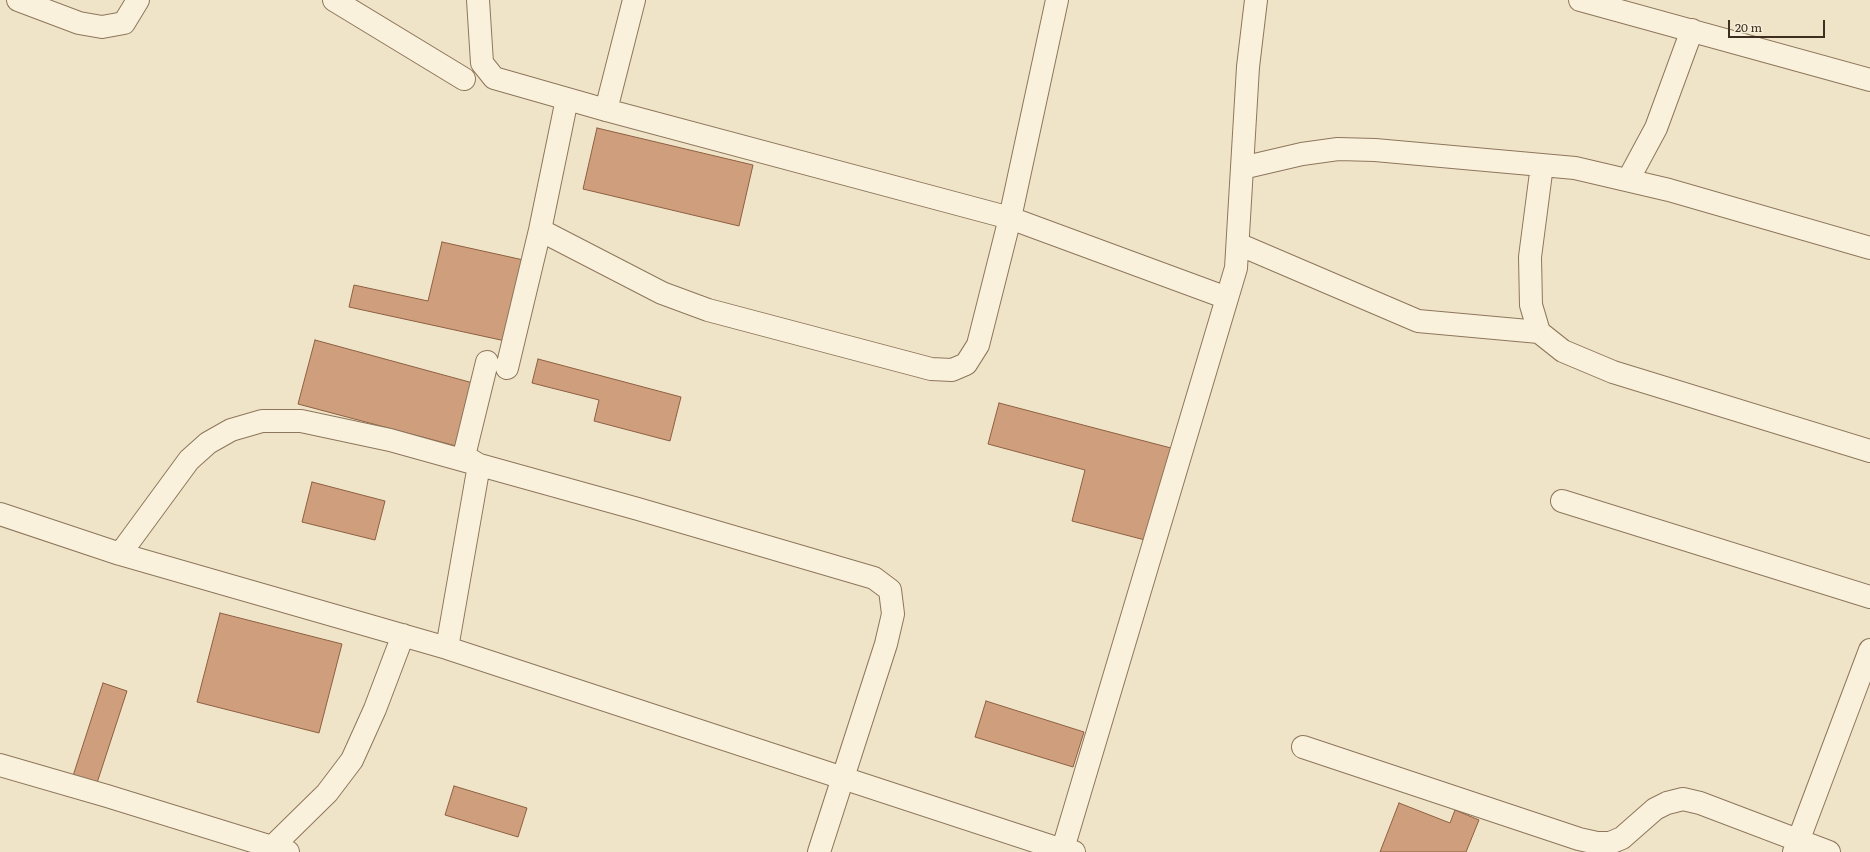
<!DOCTYPE html>
<html>
<head>
<meta charset="utf-8">
<style>
  body { margin:0 }
  #map { position:relative; width:1870px; height:852px; overflow:hidden; background:#f0e4c8; font-family:Literata,serif }
  canvas { display:block }
  .scale { position:absolute; left:1728px; top:20px; width:97px; height:18px; box-sizing:border-box; border:2px solid #3d2e20; border-top:0; padding-left:5px; font-size:12px; line-height:14px; white-space:nowrap; color:#3d2e20; -webkit-text-stroke:3px #f7eed8; paint-order:stroke }
</style>
</head>
<body>
<div id="map">
<canvas width="1870" height="852"></canvas>
<div class="scale">20 m</div>
</div>
<script>
const g = document.querySelector('canvas').getContext('2d');
g.lineJoin = 'round';
function paint(path, color) { g.fillStyle = color; g.fill(path, 'evenodd'); }
const toPath = rows => new Path2D(rows.map(r => 'M' + r).join(''));
function stroke(path, color, width, dash) { g.strokeStyle = color; g.lineWidth = width; g.lineCap = dash ? 'butt' : 'round'; g.setLineDash(dash || []); g.stroke(path); }
const building = toPath([
  [597,128,753,165,739,226,583,189,597,128],
  [442,242,528,261,510,342,349,307,354,285,428,301,442,242],
  [315,340,473,383,456,446,298,404,315,340],
  [538,359,681,397,670,441,594,421,599,400,532,383,538,359],
  [999,403,1171,448,1145,540,1072,521,1085,470,988,444,999,403],
  [312,482,385,501,375,540,302,522,312,482],
  [220,613,342,644,319,733,197,702,220,613],
  [103,683,127,691,96,786,72,779,103,683],
  [986,701,1084,732,1073,767,975,737,986,701],
  [454,786,527,808,518,837,445,815,454,786],
  [1399,803,1450,823,1455,810,1479,820,1466,852,1380,852,1399,803]
]);
const minor = toPath([
  [18,0,79,23,102,27,124,23,138,0],
  [334,0,464,79],
  [478,0,482,63,494,78,606,110,1010,218,978,345,966,364,952,370,931,369,708,310,662,293,540,230],
  [1057,0,1010,218,1227,298],
  [1580,0,1870,80],
  [606,110,634,0],
  [1542,165,1530,257,1531,305,1539,332,1563,351,1613,372,1870,451],
  [1242,168,1302,154,1338,149,1375,150,1575,168,1669,190,1870,248],
  [1628,180,1656,128,1692,30],
  [1238,244,1418,321,1539,332],
  [507,368,540,230,567,99],
  [1562,501,1870,597],
  [0,514,120,554,447,648,1062,850,1074,852],
  [120,554,189,460,208,443,231,430,262,421,301,421,390,440,638,509,874,578,890,590,893,614,886,644,819,852],
  [447,648,479,465,464,456,487,362],
  [1303,747,1579,839,1597,843,1610,843,1622,838,1655,809,1667,803,1683,799,1700,803,1829,852],
  [0,765,107,796,288,852],
  [272,847,327,793,352,760,375,709,403,635],
  [1062,852,1236,268,1248,67,1256,0],
  [1794,852,1870,650]
]);
paint(building, '#cf9f7d');
stroke(building, '#8d5f41', 1);
stroke(minor, '#8d765c', 24);
stroke(minor, '#faf1dc', 22);
</script>
</body>
</html>
